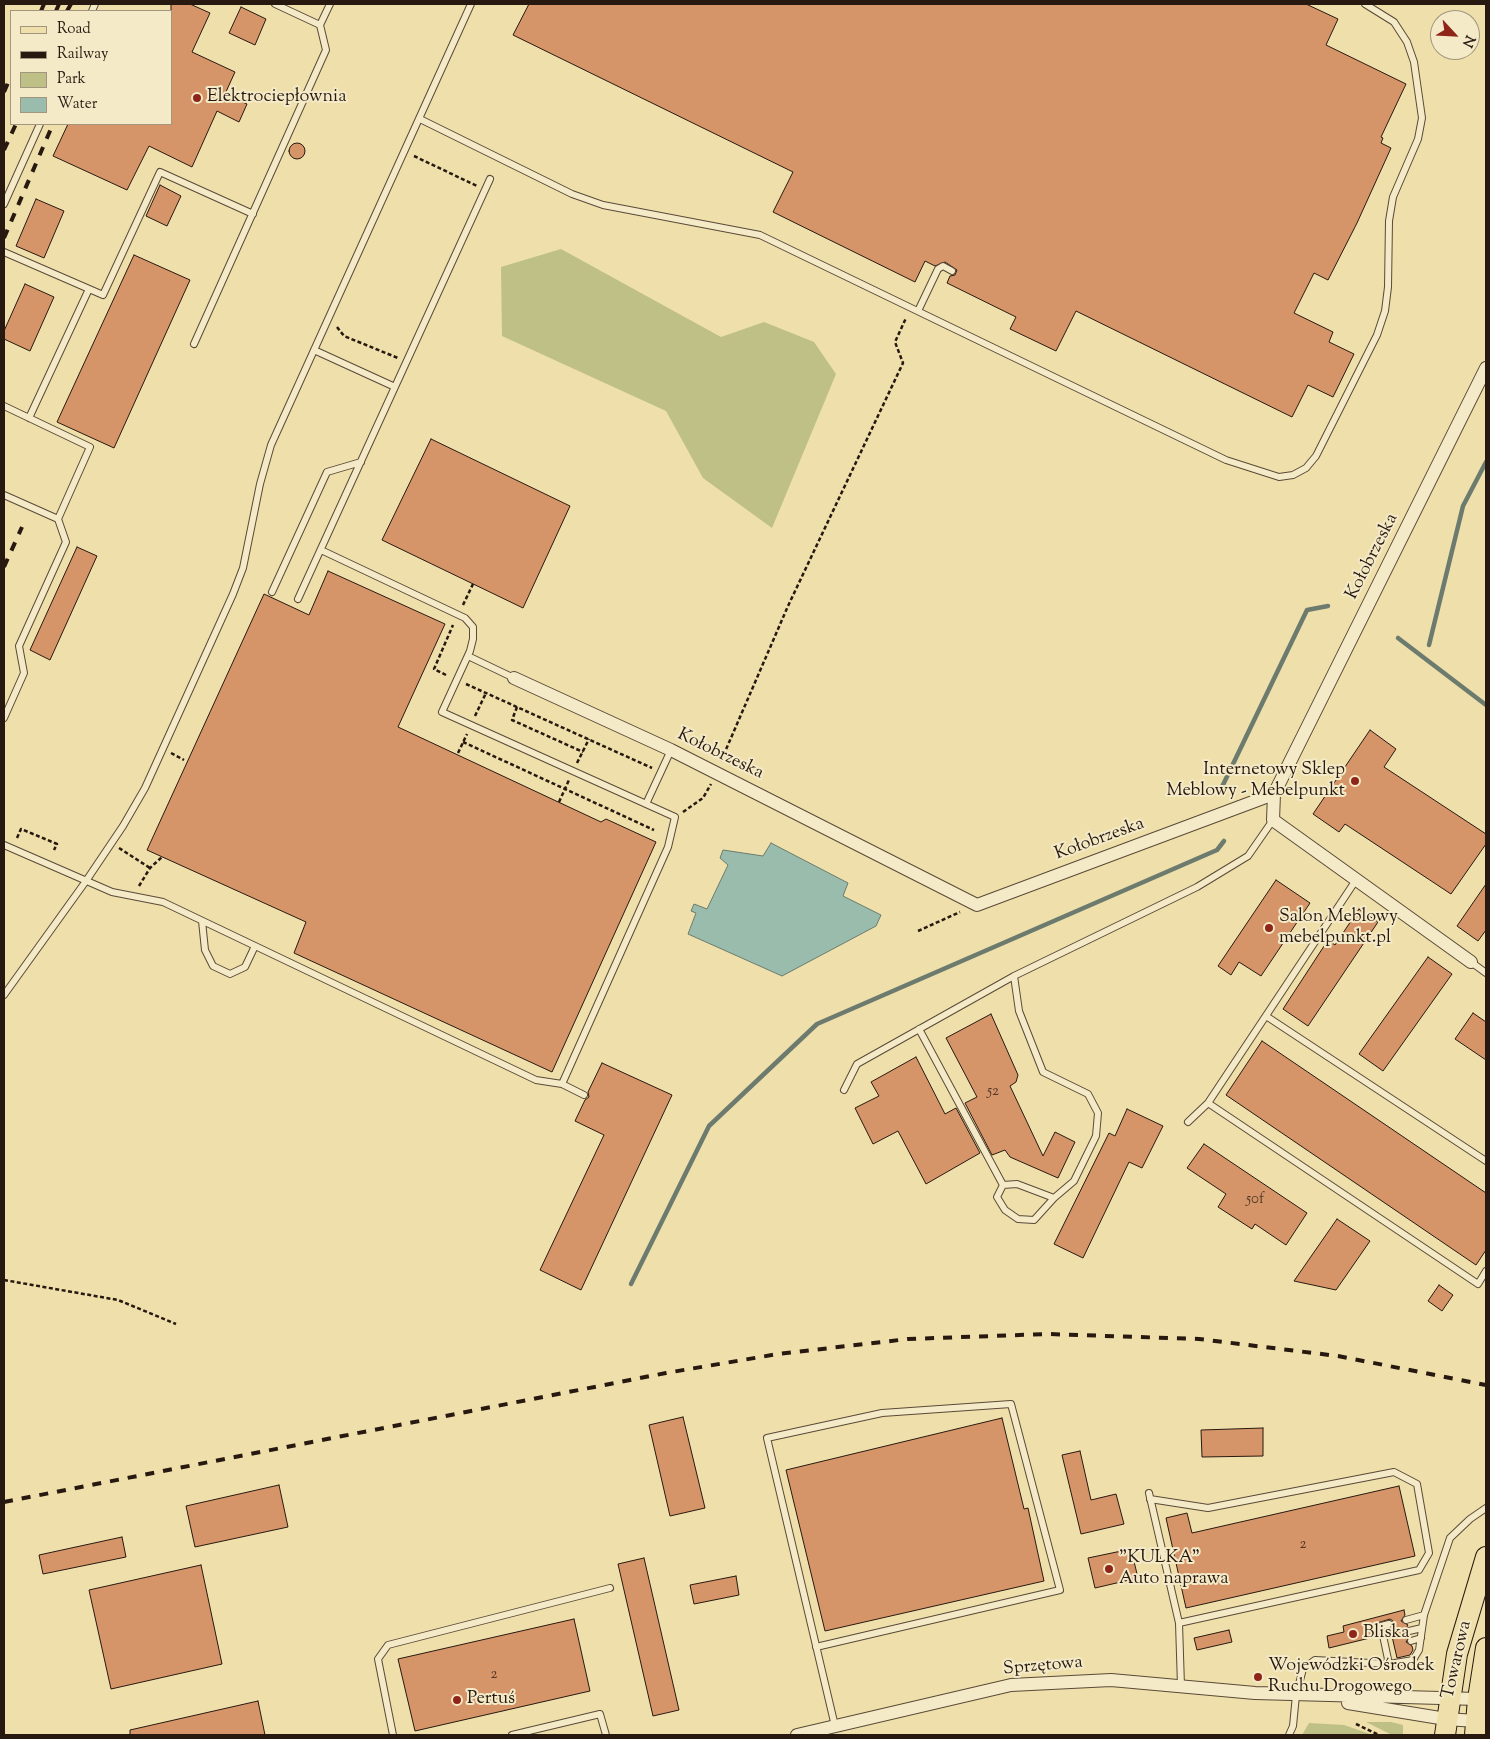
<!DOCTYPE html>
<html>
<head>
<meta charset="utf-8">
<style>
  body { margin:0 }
  #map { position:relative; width:1490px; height:1739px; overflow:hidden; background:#eedfab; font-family:"Sorts Mill Goudy",serif }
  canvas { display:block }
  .frame { position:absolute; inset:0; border:5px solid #281910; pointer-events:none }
  .legend { position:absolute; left:10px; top:10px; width:162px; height:115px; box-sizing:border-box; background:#f4eac8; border:1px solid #a2967e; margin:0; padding:6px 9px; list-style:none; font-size:15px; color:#281910 }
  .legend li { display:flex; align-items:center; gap:10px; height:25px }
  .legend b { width:25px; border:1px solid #a2967e }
  .north { position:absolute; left:1430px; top:10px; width:50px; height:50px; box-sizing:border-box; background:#f4eac8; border:1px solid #a2967e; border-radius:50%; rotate:115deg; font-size:14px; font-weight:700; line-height:20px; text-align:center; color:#281910 }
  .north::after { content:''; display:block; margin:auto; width:18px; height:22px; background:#8f2418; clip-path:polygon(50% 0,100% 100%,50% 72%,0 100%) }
</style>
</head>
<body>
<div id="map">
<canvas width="1490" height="1739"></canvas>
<div class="frame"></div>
<ul class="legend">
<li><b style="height:6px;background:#eedfab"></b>Road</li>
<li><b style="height:6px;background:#281910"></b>Railway</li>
<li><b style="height:14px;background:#bec085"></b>Park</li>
<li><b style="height:14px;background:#99bcad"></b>Water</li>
</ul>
<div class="north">N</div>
</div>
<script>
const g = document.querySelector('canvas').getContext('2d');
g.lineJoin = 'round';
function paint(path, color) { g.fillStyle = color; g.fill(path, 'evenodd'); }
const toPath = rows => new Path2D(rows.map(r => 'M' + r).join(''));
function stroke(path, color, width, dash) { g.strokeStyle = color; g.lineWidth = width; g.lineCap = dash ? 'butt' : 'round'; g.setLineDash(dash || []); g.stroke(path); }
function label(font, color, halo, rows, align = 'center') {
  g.font = font + ' "Sorts Mill Goudy",serif'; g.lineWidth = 4; g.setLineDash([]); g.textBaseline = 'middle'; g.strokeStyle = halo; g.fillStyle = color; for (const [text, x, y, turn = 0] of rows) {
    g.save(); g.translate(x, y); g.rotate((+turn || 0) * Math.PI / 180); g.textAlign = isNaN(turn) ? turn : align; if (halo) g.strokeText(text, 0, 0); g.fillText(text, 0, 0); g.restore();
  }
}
const green = toPath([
  [561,249,721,337,764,322,814,342,836,374,772,528,703,478,666,411,502,336,501,267],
  [1366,1722,1391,1722,1403,1725,1403,1735,1392,1735],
  [1309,1723,1344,1725,1373,1735,1302,1735]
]);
const water = toPath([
  [771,843,848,883,843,896,881,915,876,926,782,976,688,934,696,913,691,911,694,904,707,909,728,865,720,858,723,850,763,856,771,843]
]);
const stream = toPath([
  [1398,638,1486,705],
  [1429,645,1463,506,1486,462],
  [1221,789,1307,610,1328,606],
  [631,1284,709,1126,817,1024,1217,850,1224,841]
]);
const building = toPath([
  [171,4,190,4,210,13,192,52,235,72,225,94,247,104,239,122,217,111,192,167,149,146,127,190,53,156,68,124,171,124,171,4],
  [529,4,1306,4,1338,19,1326,45,1406,84,1381,137,1383,138,1381,143,1391,148,1357,223,1328,280,1314,273,1294,313,1333,332,1329,342,1354,354,1333,397,1308,385,1292,417,1076,311,1056,351,1010,329,1016,317,947,283,950,276,955,275,957,270,945,262,935,266,925,261,915,282,773,212,793,172,513,35,529,4],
  [241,7,266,19,255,45,229,33,241,7],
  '289 151a8 8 0 1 1 16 0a8 8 0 1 1-16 0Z',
  [160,185,181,196,167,226,146,216,160,185],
  [36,199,64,211,44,258,16,246,36,199],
  [134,255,190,280,114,448,57,422,134,255],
  [25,284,54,297,30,351,4,339,4,331,25,284],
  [431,439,570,506,523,608,382,540,431,439],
  [77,547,97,556,50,660,30,650,77,547],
  [328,571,445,624,398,727,601,822,606,819,656,842,552,1072,294,953,306,922,147,850,264,594,309,615,328,571],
  [1370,730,1396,749,1384,767,1486,834,1486,844,1451,894,1345,824,1339,832,1313,814,1370,730],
  [1276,880,1310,903,1261,976,1239,962,1231,975,1218,966,1276,880],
  [1486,884,1486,930,1478,941,1457,926,1486,884],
  [1359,909,1378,922,1308,1026,1283,1009,1328,940,1335,945,1359,909],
  [1428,957,1452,974,1383,1071,1359,1054,1428,957],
  [1473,1013,1486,1022,1486,1060,1455,1039,1473,1013],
  [991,1014,1018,1075,1016,1082,1010,1086,1043,1156,1055,1132,1075,1142,1058,1178,1010,1157,1005,1150,992,1155,965,1103,977,1097,946,1038,991,1014],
  [1262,1041,1486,1193,1486,1250,1476,1265,1226,1095,1262,1041],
  [916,1057,945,1114,956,1108,980,1153,926,1184,898,1131,873,1144,855,1108,879,1096,871,1082,916,1057],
  [602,1063,672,1095,581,1290,540,1270,604,1135,575,1121,585,1100,589,1097,588,1092,602,1063],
  [1127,1109,1163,1126,1142,1168,1129,1162,1083,1258,1054,1244,1109,1133,1115,1136,1127,1109],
  [1204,1144,1307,1213,1286,1245,1255,1224,1252,1229,1218,1207,1226,1194,1187,1168,1204,1144],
  [1337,1219,1370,1241,1336,1290,1294,1281,1337,1219],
  [1439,1285,1453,1295,1442,1311,1428,1301,1439,1285],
  [683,1417,705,1508,670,1516,649,1425,683,1417],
  [1002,1418,1024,1509,1028,1508,1044,1581,825,1631,786,1470,1002,1418],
  [1263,1428,1263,1456,1202,1457,1201,1430,1263,1428],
  [1080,1451,1091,1500,1116,1494,1124,1524,1081,1534,1062,1455,1080,1451],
  [279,1485,288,1527,195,1547,186,1506,279,1485],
  [1399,1486,1415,1556,1186,1608,1166,1518,1187,1513,1192,1533,1399,1486],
  [122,1537,126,1557,43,1574,39,1555,122,1537],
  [1131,1549,1138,1578,1095,1588,1088,1558,1131,1549],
  [644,1558,679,1710,653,1716,618,1564,644,1558],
  [201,1565,222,1664,111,1689,89,1590,201,1565],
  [736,1576,739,1595,694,1604,690,1585,736,1576],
  [1404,1610,1405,1615,1401,1621,1408,1625,1404,1632,1410,1636,1406,1642,1412,1646,1413,1650,1410,1655,1397,1658,1391,1632,1388,1633,1387,1630,1394,1626,1393,1621,1390,1619,1377,1623,1378,1636,1329,1648,1327,1636,1344,1632,1343,1626,1404,1610],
  [574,1619,590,1691,415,1731,398,1659,574,1619],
  [1229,1630,1232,1642,1197,1650,1194,1638,1229,1630],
  [258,1701,265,1735,130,1735,130,1730,258,1701]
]);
const path = toPath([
  [414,156,477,186],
  [337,327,344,336,398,358],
  [463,605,473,584],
  [446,675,434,669,453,625],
  [466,684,652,768],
  [517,707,512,720,583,752],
  [475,716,486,693],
  [463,742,654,830],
  [171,753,184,760],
  [458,753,467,734],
  [721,761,788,606,903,363,895,342,906,318],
  [577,763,589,739],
  [559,802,569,780],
  [683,812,703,798,711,784],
  [17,838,21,829,57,844,54,850],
  [119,848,150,868],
  [139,886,150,868,163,856],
  [918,931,960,912],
  [4,1280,118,1300,176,1324],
  [1356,1724,1379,1735]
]);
const lane = toPath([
  [275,4,320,25],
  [92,11,95,4],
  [420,119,572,194,603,205,760,235,1226,460,1279,477,1293,475,1306,468,1316,456,1377,335,1385,311,1388,287,1389,221,1393,197,1418,139,1422,118,1414,62,1407,42,1394,22,1365,4],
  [4,204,40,124],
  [4,252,103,295,160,172,253,214],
  [918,311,938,269,943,266,952,271],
  [194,344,326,50,320,25,330,4],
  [314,350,395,387],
  [4,406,90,447,58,519,66,542,19,646,24,673,4,718],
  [29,418,89,289],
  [4,495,58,519],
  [321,550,465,618,473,627,473,639,470,651,442,712,675,817,668,847,562,1084],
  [272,592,327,472,361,462],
  [298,599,490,179],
  [468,656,514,678],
  [646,804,671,750],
  [4,845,112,892,163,902,536,1080,562,1084,584,1095],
  [202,921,205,950,213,966,230,974,245,967,255,946],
  [1471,962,1486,973],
  [1014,976,1019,1011,1043,1072,1088,1094,1098,1113,1096,1136,1074,1181,1054,1198,1017,1184,1003,1185,997,1197,1005,1210,1018,1219,1034,1220,1054,1198],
  [4,995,86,881,123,826,145,788,233,594,243,568,260,484,271,445,471,4],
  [1266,1016,1486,1161],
  [919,1029,1003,1185],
  [844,1090,857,1064,1014,976,1197,887,1248,856,1273,820],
  [1208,1103,1478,1284,1486,1271],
  [1188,1122,1208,1103,1356,880],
  [1149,1493,1179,1623,1181,1686],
  [1150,1499,1208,1508,1394,1472,1417,1484,1429,1553,1419,1570,1179,1623],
  [1406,1620,1424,1615],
  [1409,1631,1422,1628],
  [1411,1641,1421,1638],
  [816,1647,1060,1590,1011,1404,882,1413,767,1438,835,1726],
  [1389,1664,1381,1626,1389,1624],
  [393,1735,378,1659,388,1645,610,1588],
  [512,1735,600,1714,606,1735],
  [1289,1735,1293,1726,1296,1695,1303,1669,1315,1660,1389,1664,1413,1660,1419,1650,1424,1615,1450,1538,1470,1519,1486,1508]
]);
const street = toPath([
  [514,678,671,750,977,905,1274,794,1486,368],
  [1274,794,1273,820,1471,962],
  [1348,1703,1446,1719,1476,1721],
  [797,1735,1011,1685,1111,1680,1255,1693,1478,1699]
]);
const primary = toPath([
  [1445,1735,1457,1654,1486,1557],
  [1475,1735,1478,1699,1486,1648]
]);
const rail = toPath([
  [41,11,44,4],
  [56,11,59,4],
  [67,11,71,4],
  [4,92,11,76],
  [4,150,16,124],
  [4,238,53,124],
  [4,567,22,527],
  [4,1502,666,1373,778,1354,908,1339,1048,1334,1199,1339,1338,1356,1486,1385]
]);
const markers = [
  [197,98,5,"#8f2418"],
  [1355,781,5,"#8f2418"],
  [1269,928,5,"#8f2418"],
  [1109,1569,5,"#8f2418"],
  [1353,1634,5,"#8f2418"],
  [1258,1677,5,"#8f2418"],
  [457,1700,5,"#8f2418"]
];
const numberNames = [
  ["52",993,1092],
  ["50f",1255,1200],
  ["2",1303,1545],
  ["2",494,1675]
];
const poiNames = [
  ["Elektrociepłownia",207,98],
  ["Internetowy Sklep",1345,771,"right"],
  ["Meblowy - Mebelpunkt",1345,792,"right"],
  ["Salon Meblowy",1279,918],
  ["mebelpunkt.pl",1279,939],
  ["\"KULKA\"",1119,1559],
  ["Auto naprawa",1119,1580],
  ["Bliska",1363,1634],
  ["Wojewódzki Ośrodek",1268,1667],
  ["Ruchu Drogowego",1268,1688],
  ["Pertuś",467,1700]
];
const streetNames = [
  ["Kołobrzeska",1373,557,-63],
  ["Kołobrzeska",720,755,26],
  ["Kołobrzeska",1100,840,-20],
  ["Towarowa",1458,1660,-77],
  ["Sprzętowa",1043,1667,-5]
];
paint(green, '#bec085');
paint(water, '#99bcad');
stroke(water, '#6c7b6e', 1);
stroke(stream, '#6c7b6e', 4.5);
paint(building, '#d59569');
stroke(building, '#281910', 1);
stroke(lane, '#5a4a37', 8);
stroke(street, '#5a4a37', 14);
stroke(primary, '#281910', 22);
stroke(path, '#281910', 2.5, [4, 2.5]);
stroke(lane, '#f4eac8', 6);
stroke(street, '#f4eac8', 12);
stroke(primary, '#eedfab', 20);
stroke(rail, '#281910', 4, [9, 9]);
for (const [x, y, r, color] of markers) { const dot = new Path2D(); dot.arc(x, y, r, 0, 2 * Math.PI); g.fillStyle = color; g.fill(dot); stroke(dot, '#f4eac8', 2); }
label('15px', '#533826', null, numberNames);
label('18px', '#281910', '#f4eac8', poiNames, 'left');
label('18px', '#281910', '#f4eac8', streetNames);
</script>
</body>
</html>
